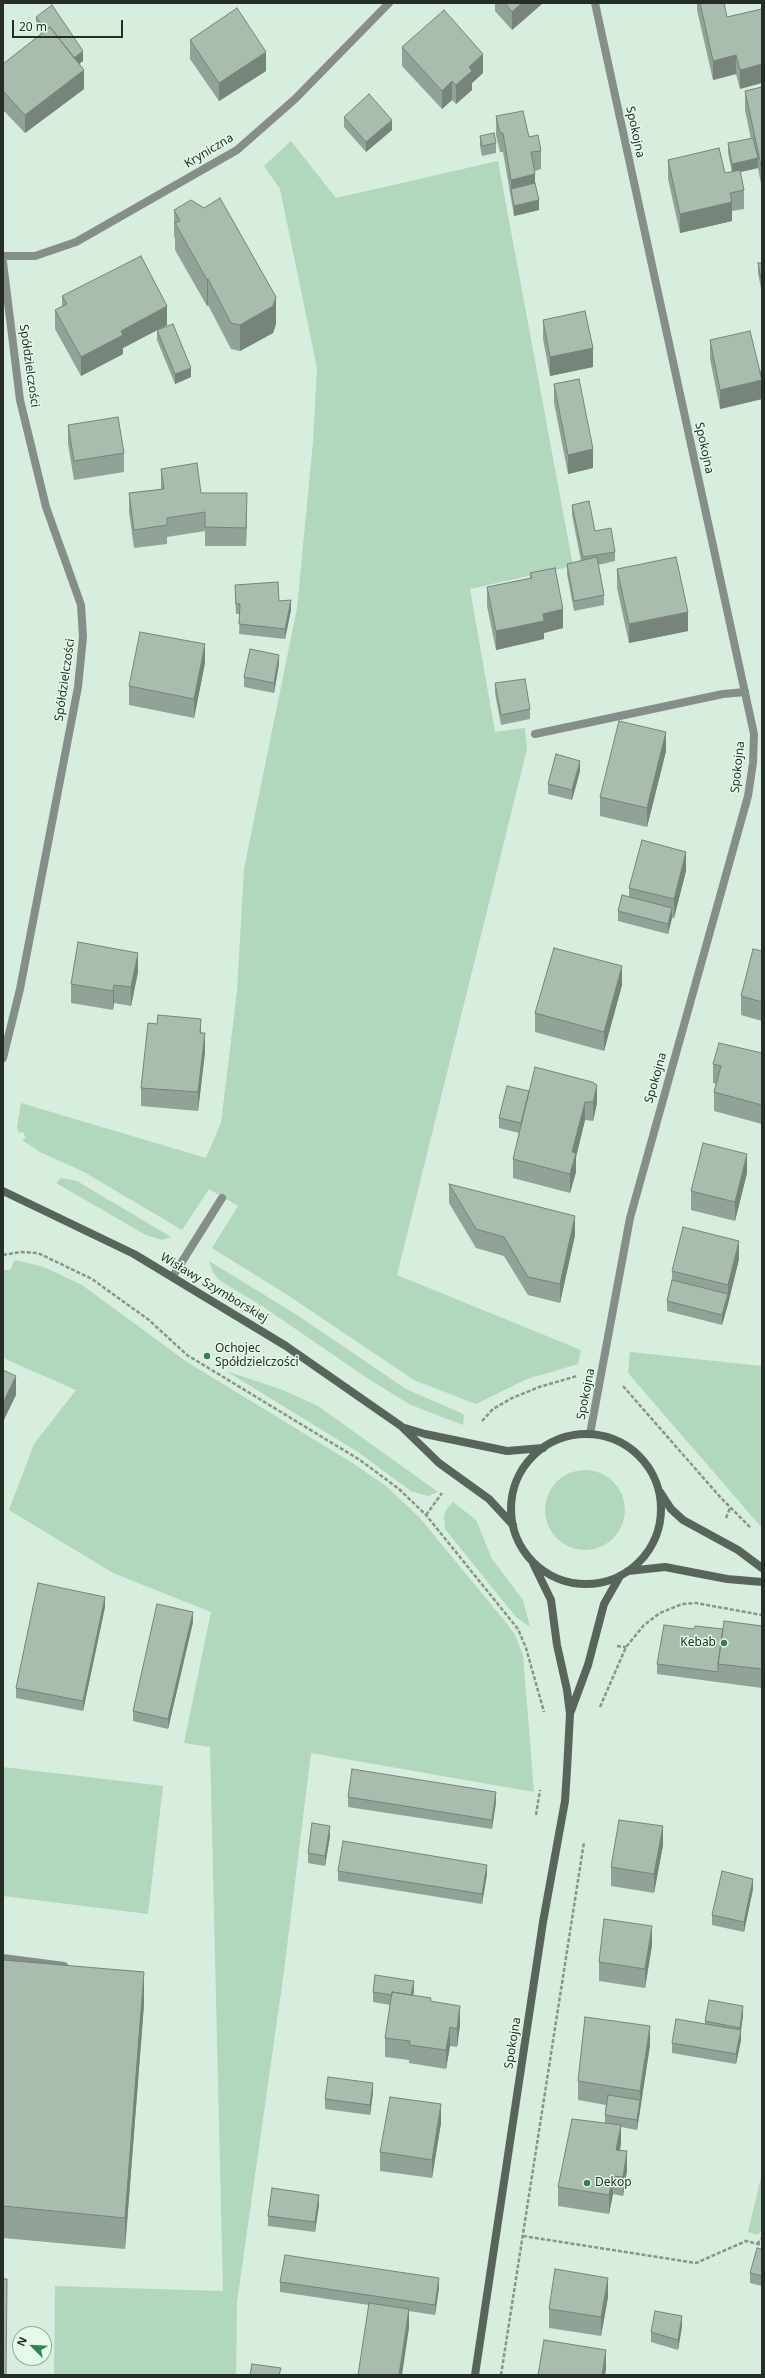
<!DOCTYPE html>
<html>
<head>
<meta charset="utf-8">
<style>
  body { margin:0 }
  #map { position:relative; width:765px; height:2378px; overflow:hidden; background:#d7eddd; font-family:"Noto Sans",sans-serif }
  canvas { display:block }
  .frame { position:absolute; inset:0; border:4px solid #252d27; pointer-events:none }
  .north { position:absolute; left:12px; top:2326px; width:40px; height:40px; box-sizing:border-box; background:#e4fbea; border:1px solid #98a99c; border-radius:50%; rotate:294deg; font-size:11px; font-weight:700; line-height:16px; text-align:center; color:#252d27 }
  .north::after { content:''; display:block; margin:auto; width:14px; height:18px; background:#338252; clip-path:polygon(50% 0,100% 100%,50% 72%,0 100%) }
  .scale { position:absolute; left:12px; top:20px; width:111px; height:18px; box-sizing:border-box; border:2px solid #252d27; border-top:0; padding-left:5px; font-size:12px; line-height:14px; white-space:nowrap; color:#252d27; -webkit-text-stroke:3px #e4fbea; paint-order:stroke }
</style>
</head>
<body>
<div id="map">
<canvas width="765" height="2378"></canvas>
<div class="frame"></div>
<div class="north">N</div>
<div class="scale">20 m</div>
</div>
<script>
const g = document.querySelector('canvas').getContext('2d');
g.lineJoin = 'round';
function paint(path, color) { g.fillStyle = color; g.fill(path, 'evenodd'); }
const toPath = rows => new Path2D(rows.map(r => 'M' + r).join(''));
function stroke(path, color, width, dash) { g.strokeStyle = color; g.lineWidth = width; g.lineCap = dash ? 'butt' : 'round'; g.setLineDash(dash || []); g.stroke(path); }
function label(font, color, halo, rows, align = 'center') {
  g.font = font + ' "Noto Sans",sans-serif'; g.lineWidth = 3; g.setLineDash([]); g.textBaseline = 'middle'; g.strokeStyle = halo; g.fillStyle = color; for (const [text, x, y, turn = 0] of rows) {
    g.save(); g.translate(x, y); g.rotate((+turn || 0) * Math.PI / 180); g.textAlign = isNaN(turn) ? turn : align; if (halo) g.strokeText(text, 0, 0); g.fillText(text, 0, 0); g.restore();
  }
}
const green = toPath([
  [291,141,336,198,498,161,573,566,470,589,495,732,525,728,527,749,397,1275,581,1350,578,1364,527,1379,476,1404,414,1380,286,1294,212,1248,238,1206,209,1189,182,1230,84,1172,40,1152,22,1140,26,1138,23,1132,19,1133,17,1127,21,1103,206,1158,221,1123,237,991,244,869,297,608,313,442,317,368,280,189,264,166],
  [61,1178,77,1181,171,1237,162,1240,146,1235,56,1183],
  [15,1260,44,1267,82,1285,187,1362,351,1462,386,1486,419,1517,508,1625,515,1635,523,1655,534,1792,311,1753,284,1971,237,2302,236,2375,54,2375,55,2286,223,2291,210,1747,184,1743,211,1612,113,1573,9,1510,34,1444,76,1390,3,1358,3,1270,10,1270],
  [209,1261,297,1315,406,1389,461,1413,464,1415,463,1425,411,1405,370,1380,265,1308,219,1280,213,1272],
  [630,1352,762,1366,762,1528,628,1373],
  [226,1371,283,1390,318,1406,438,1492,428,1496,411,1491,358,1452],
  '545 1510a40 40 0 1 1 80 0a40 40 0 1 1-80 0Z',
  [453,1502,476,1520,492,1559,523,1600,530,1627,516,1617,445,1529,444,1516,446,1510],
  [3,1767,163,1786,148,1914,3,1896],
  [762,2173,762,2230,758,2235,748,2232]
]);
const path = toPath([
  [3,1255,21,1252,38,1253,92,1279,149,1320,187,1355,360,1460,399,1489,426,1515,518,1629,526,1648,544,1712],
  [623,1386,721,1498,751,1528],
  [482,1421,493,1409,512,1398,539,1387,577,1376],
  [426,1515,442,1493],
  [726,1518,730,1508],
  [617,1646,626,1647],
  [600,1707,626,1647,644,1625,660,1613,682,1604,696,1603,762,1615],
  [536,1815,540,1790],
  [523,2236,696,2263,746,2241,762,2245],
  [757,2244,762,2238],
  [501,2375,584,1842]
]);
const lane = toPath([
  [535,734,723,694,745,692],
  [173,1276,222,1198],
  [3,1958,64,1966]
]);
const street = toPath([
  [3,256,35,256,76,242,237,150,295,99,389,3],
  [3,262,20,400,46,507,81,605,83,637,78,687,20,989,3,1058],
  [590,1434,630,1218,748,796,753,763,754,734,595,3]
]);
const secondary = toPath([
  [3,1191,134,1254,286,1346,401,1426,439,1463,489,1499,513,1525],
  [405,1428,425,1434,507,1451,543,1448],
  '511 1509a75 75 0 1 1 150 0a75 75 0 1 1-150 0Z',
  [660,1492,671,1509,683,1520,738,1550,762,1568],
  [628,1571,665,1567,727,1579,762,1582],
  [571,1711,588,1665,604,1604,620,1576],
  [475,2375,543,1922,565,1801,567,1770,570,1714,567,1690,557,1645,551,1600,533,1563]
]);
const wall = toPath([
  [495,3,543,3,512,30,495,11],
  [697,3,724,3,727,17,762,9,740,89,736,74,713,80,697,10],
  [36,17,83,61,79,64,84,89,25,133,3,110,3,64,41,34,36,27],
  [190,40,266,71,219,101,190,59],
  [402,47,483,73,472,83,472,90,456,104,452,100,442,109,402,66],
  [762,87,762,189,758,168,740,172,744,190,744,209,732,211,732,221,680,233,668,179,668,160,725,173,732,172,728,153,728,143,751,139,745,110,745,91],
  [496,116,529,137,541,151,541,169,535,171,535,183,539,210,514,216,503,152,500,152,496,135],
  [344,117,392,130,366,152,344,127],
  [480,136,496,143,496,153,482,156,480,146],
  [174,210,276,324,273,333,240,351,231,349,208,305,207,306,175,250,175,239,174,236],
  [758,263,762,263,762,294,758,273],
  [62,296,167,325,159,329,191,377,175,384,157,340,157,330,123,348,123,354,81,376,55,329,55,310,62,306],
  [543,320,593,367,550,376,543,339],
  [710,340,760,372,762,372,762,399,720,409,710,359],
  [554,384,593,468,568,474,554,403],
  [68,425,124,453,124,472,74,480,68,444],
  [161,469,201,493,247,512,246,546,205,546,205,531,167,537,167,544,134,548,129,512,129,493,161,489],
  [572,505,595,531,615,552,615,561,598,565,604,595,604,605,574,611,567,574,567,564,581,561,572,515],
  [617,569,688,631,629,643,617,588],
  [530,573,563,628,544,633,544,639,496,650,487,606,487,587,530,578],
  [235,585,279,601,291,610,285,639,239,634,240,614,236,614,235,595],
  [205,663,194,718,129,705,129,686],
  [279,664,274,693,244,687,244,677],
  [495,683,530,709,530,719,501,725,495,693],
  [666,751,647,827,600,816,600,797],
  [580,771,572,800,548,794,548,784],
  [686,871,674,918,672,918,668,934,618,921,618,911,629,897,629,888],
  [762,951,762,1021,741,1015,741,996],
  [138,972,131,1006,114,1003,113,1010,71,1003,71,984],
  [622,985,604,1051,535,1032,535,1013],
  [201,1033,205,1052,198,1111,141,1106,141,1088],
  [762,1053,762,1124,714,1111,714,1092,716,1084,713,1083,713,1064],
  [535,1067,597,1103,593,1121,585,1120,576,1157,576,1172,570,1193,513,1178,513,1159,519,1133,499,1128,499,1118,529,1091],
  [747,1173,735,1221,691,1210,691,1191],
  [449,1184,575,1235,560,1303,528,1295,504,1256,476,1248,449,1203],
  [739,1259,728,1304,722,1325,667,1311,667,1301,672,1280,672,1271],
  [105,1607,83,1711,16,1698,16,1688],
  [193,1622,168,1729,133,1721,133,1711],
  [762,1626,762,1688,657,1674,657,1664,723,1629],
  [348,1797,496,1802,492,1829,348,1807],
  [330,1836,325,1866,308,1863,308,1853],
  [663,1845,654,1893,611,1886,611,1867],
  [338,1871,487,1874,482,1904,338,1881],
  [753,1889,744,1932,712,1925,712,1915],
  [652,1945,645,1988,599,1981,599,1962],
  [3,1960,144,2004,125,2249,3,2238],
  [414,1991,413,1995,431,2001,460,2025,457,2047,450,2046,446,2069,409,2063,409,2060,385,2057,385,2038,390,2005,373,2002,373,1992],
  [743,2016,741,2030,741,2040,736,2064,672,2053,672,2043,705,2024,705,2021],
  [650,2045,637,2130,621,2127,621,2143,620,2151,627,2170,623,2196,613,2194,609,2214,558,2206,558,2187,605,2123,605,2115,606,2105,578,2100,578,2081],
  [373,2093,370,2115,325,2109,325,2099],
  [441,2123,432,2178,380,2171,380,2152],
  [319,2205,315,2232,268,2226,268,2216],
  [762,2249,762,2286,750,2283,750,2273],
  [280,2282,439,2288,435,2315,409,2311,409,2328,369,2305,280,2292],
  [608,2297,601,2336,549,2328,549,2309],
  [682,2326,678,2350,651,2342,651,2332]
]);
const shadedWall = toPath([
  [522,3,543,3,512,30,512,12],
  [83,51,83,61,69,71,69,61],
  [266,52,266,71,219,101,219,83],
  [483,54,483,73,472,83,472,90,456,104,456,85,469,67],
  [736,55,736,74,713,80,713,61],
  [762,64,762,83,740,89,740,70],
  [84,70,84,89,25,133,25,115],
  [452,81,452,100,442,109,442,91],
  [392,120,392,130,366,152,366,142],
  [758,158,758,168,732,174,732,164],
  [535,174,535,193,511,189,511,180],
  [539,200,539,210,514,216,514,206],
  [732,202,732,221,680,233,680,214],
  [208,279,208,305,207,306,207,280],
  [276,297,276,324,273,333,240,351,240,325],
  [167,306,167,325,123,348,123,354,81,376,81,357,121,331],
  [593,348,593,367,550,376,550,357],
  [191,368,191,377,175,384,175,374],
  [762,380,762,399,720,409,720,390],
  [593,449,593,468,568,474,568,455],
  [247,493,247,512,246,546,246,528],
  [291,600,291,610,285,639,285,629],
  [563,609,563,628,544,633,544,639,496,650,496,631,543,614],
  [688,612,688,631,629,643,629,624],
  [205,644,205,663,194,718,194,699],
  [279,655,279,664,274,693,274,683],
  [666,732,666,751,647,827,647,808],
  [580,761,580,771,572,800,572,790],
  [686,852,686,871,674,918,674,899],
  [672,908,672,918,668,934,668,924],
  [138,953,138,972,131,1006,131,987],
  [622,966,622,985,604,1051,604,1032],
  [114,985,114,1003,113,1010,113,991],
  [201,1019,201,1038,200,1033],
  [205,1033,205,1052,198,1111,198,1092],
  [597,1085,597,1103,593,1121,593,1102],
  [585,1102,585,1120,576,1157,576,1172,570,1193,570,1174,572,1152],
  [747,1154,747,1173,735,1221,735,1202],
  [575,1216,575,1235,560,1303,560,1284],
  [739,1241,739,1259,728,1304,722,1325,722,1315,728,1294,728,1285],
  [16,1376,16,1395,3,1422,3,1403],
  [105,1597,105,1607,83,1711,83,1701],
  [193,1612,193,1622,168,1729,168,1719],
  [496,1792,496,1802,492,1829,492,1820],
  [330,1826,330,1836,325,1866,325,1856],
  [663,1826,663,1845,654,1893,654,1874],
  [487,1865,487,1874,482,1904,482,1894],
  [753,1879,753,1889,744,1932,744,1922],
  [652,1926,652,1945,645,1988,645,1969],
  [144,1972,144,2004,125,2249,125,2218],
  [414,1981,414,1991,411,2008,411,1998],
  [460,2006,460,2025,457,2047,457,2029],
  [743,2006,743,2016,741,2030,741,2040,736,2064,736,2054,740,2036,740,2028],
  [650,2026,650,2045,637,2130,637,2120,640,2100,640,2091],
  [450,2027,450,2046,446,2069,446,2050],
  [373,2083,373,2093,370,2115,370,2105],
  [441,2104,441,2123,432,2178,432,2160],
  [621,2125,621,2143,616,2169,616,2150],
  [627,2151,627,2170,623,2196,623,2177],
  [613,2176,613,2194,609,2214,609,2195],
  [319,2195,319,2205,315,2232,315,2222],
  [439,2278,439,2288,435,2315,435,2305],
  [608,2278,608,2297,601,2336,601,2317],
  [409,2309,409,2328,402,2375,399,2375],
  [682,2316,682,2326,678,2350,678,2340],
  [606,2350,606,2369,605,2375,602,2375]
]);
const building = toPath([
  [505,3,522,3,512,12,505,3],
  [700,3,724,3,727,17,762,9,762,64,740,70,736,55,713,61,700,3],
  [52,5,83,51,74,58,50,27,46,30,36,17,52,5],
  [237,8,266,52,219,83,190,40,237,8],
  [444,10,483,54,469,67,472,71,456,85,452,81,442,91,402,47,444,10],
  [50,27,84,70,25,115,3,91,3,64,50,27],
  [762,87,762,170,745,91,762,87],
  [369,94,392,120,366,142,344,117,369,94],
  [523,111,529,137,538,135,541,151,531,152,535,174,511,180,503,133,500,133,496,116,523,111],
  [494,133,496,143,482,146,480,136,494,133],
  [753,138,758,158,732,164,728,143,753,138],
  [719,148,725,173,740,170,744,190,730,193,732,202,680,214,668,160,719,148],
  [535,183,539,200,514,206,511,189,535,183],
  [220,198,276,297,273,306,240,325,231,323,208,279,207,280,175,223,180,221,174,210,191,200,204,208,220,198],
  [141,256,167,306,121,331,123,335,81,357,55,310,67,304,62,296,141,256],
  [758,263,762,263,762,284,758,263],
  [585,311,593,348,550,357,543,320,585,311],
  [173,324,191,368,175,374,157,330,173,324],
  [750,331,762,380,720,390,710,340,750,331],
  [760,372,762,372,762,388,762,380,760,372],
  [579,379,593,449,568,455,554,384,579,379],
  [118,417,124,453,74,461,68,425,118,417],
  [197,463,201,493,247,493,246,528,205,527,205,512,167,518,167,525,134,530,129,493,164,489,161,469,197,463],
  [589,501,595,531,611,528,615,552,583,557,572,505,589,501],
  [597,557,604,595,574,601,567,564,597,557],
  [676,557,688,612,629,624,617,569,676,557],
  [555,568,563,609,543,614,544,621,496,631,487,587,532,578,530,573,555,568],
  [278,582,279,601,291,600,285,629,239,624,240,604,236,604,235,585,278,582],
  [140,632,205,644,194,699,129,686,140,632],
  [250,649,279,655,274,683,244,677,250,649],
  [525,679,530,709,501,715,495,683,525,679],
  [619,721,666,732,647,808,600,797,619,721],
  [556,754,580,761,572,790,548,784,556,754],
  [642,840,686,852,674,899,629,888,642,840],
  [622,895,672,908,668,924,618,911,622,895],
  [78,942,138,953,131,987,114,985,113,991,71,984,78,942],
  [554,948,622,966,604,1032,535,1013,554,948],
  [753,949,762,951,762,1002,741,996,753,949],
  [158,1015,201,1019,200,1033,205,1033,198,1092,141,1088,148,1023,157,1024,158,1015],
  [719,1043,762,1053,762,1105,714,1092,721,1066,713,1064,719,1043],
  [535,1067,592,1082,597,1085,593,1102,585,1102,572,1152,576,1153,570,1174,513,1159,535,1067],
  [507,1086,529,1091,521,1123,499,1118,507,1086],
  [703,1143,747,1154,735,1202,691,1191,703,1143],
  [449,1184,575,1216,560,1284,528,1277,504,1237,476,1229,449,1184],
  [683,1227,739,1241,728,1285,672,1271,683,1227],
  [672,1280,728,1294,722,1315,667,1301,672,1280],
  [3,1370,16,1376,3,1403,3,1370],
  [38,1583,105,1597,83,1701,16,1688,38,1583],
  [157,1604,193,1612,168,1719,133,1711,157,1604],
  [724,1621,762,1626,762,1669,718,1664,724,1621],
  [664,1625,694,1629,695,1626,723,1629,718,1664,718,1672,657,1664,664,1625],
  [352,1769,496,1792,492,1820,348,1797,352,1769],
  [619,1820,663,1826,654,1874,611,1867,619,1820],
  [312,1823,330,1826,325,1856,308,1853,312,1823],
  [343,1841,487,1865,482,1894,338,1871,343,1841],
  [722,1871,753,1879,744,1922,712,1915,722,1871],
  [604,1919,652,1926,645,1969,599,1962,604,1919],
  [3,1960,144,1972,125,2218,3,2206,3,1960],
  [375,1975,414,1981,411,1995,392,1992,392,1995,373,1992,375,1975],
  [392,1992,431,1998,430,2001,460,2006,457,2029,450,2027,446,2050,409,2045,410,2041,385,2038,392,1992],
  [709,2000,743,2006,740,2028,705,2021,709,2000],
  [585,2017,650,2026,640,2091,578,2081,585,2017],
  [676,2019,741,2030,736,2054,672,2043,676,2019],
  [328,2077,373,2083,370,2105,325,2099,328,2077],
  [608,2095,640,2100,637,2120,605,2115,608,2095],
  [390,2097,441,2104,432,2160,380,2152,390,2097],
  [572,2119,621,2125,616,2150,627,2151,623,2177,613,2176,609,2195,558,2187,572,2119],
  [272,2188,319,2195,315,2222,268,2216,272,2188],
  [757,2248,762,2249,762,2276,750,2273,757,2248],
  [285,2255,439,2278,435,2305,280,2282,285,2255],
  [555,2269,608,2278,601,2317,549,2309,555,2269],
  [3,2279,7,2279,6,2375,3,2375,3,2279],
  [369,2303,409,2309,399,2375,358,2375,369,2303],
  [655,2311,682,2316,678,2340,651,2332,655,2311],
  [544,2340,606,2350,602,2375,538,2375,544,2340],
  [252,2364,281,2368,279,2375,250,2375,252,2364]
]);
const markers = [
  [207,1356,4,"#338252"],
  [724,1643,4,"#338252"],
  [587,2183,4,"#338252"]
];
const streetNames = [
  ["Spokojna",635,132,78],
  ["Kryniczna",209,151,-31],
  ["Spółdzielczości",29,366,82],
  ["Spokojna",704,448,78],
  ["Spółdzielczości",65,680,-82],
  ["Spokojna",738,767,-84],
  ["Spokojna",656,1078,-74],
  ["Wisławy Szymborskiej",214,1288,31],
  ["Spokojna",586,1394,-79],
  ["Spokojna",513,2043,-81]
];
const poiNames = [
  ["Ochojec",215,1349],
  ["Spółdzielczości",215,1363],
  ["Kebab",716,1643,"right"],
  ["Dekop",595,2183]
];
paint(green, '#b1d7bc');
stroke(path, '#87968b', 2.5, [4, 2]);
stroke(lane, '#858e88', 8);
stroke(street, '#858e88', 8);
stroke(secondary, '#58655b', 8);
paint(wall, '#90a396');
paint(shadedWall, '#76847a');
paint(building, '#a8bdae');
stroke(building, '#76847a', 1);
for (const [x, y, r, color] of markers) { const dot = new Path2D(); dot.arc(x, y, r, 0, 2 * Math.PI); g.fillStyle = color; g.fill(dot); stroke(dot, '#e4fbea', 1.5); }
label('12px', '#252d27', '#e4fbea', streetNames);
label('12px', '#252d27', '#e4fbea', poiNames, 'left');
</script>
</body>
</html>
